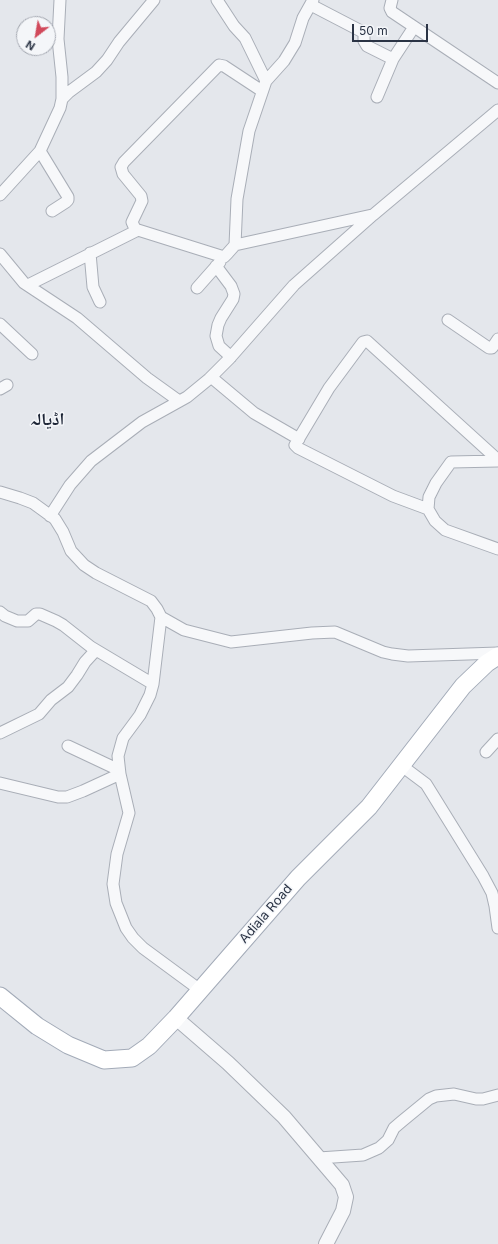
<!DOCTYPE html>
<html>
<head>
<meta charset="utf-8">
<style>
  body { margin:0 }
  #map { position:relative; width:498px; height:1244px; overflow:hidden; background:#e4e7ec; font-family:Inter,sans-serif }
  canvas { display:block }
  .north { position:absolute; left:16px; top:16px; width:40px; height:40px; box-sizing:border-box; background:#f4f6f9; border:1px solid #a4a8b1; border-radius:50%; rotate:211deg; font-size:11px; font-weight:700; line-height:16px; text-align:center; color:#2b3445 }
  .north::after { content:''; display:block; margin:auto; width:14px; height:18px; background:#d1495b; clip-path:polygon(50% 0,100% 100%,50% 72%,0 100%) }
  .scale { position:absolute; left:352px; top:24px; width:76px; height:18px; box-sizing:border-box; border:2px solid #2b3445; border-top:0; padding-left:5px; font-size:12px; line-height:14px; white-space:nowrap; color:#2b3445; -webkit-text-stroke:3px #f4f6f9; paint-order:stroke }
</style>
</head>
<body>
<div id="map">
<canvas width="498" height="1244"></canvas>
<div class="north">N</div>
<div class="scale">50 m</div>
</div>
<script>
const g = document.querySelector('canvas').getContext('2d');
g.lineJoin = 'round';
const toPath = rows => new Path2D(rows.map(r => 'M' + r).join(''));
function stroke(path, color, width, dash) { g.strokeStyle = color; g.lineWidth = width; g.lineCap = dash ? 'butt' : 'round'; g.setLineDash(dash || []); g.stroke(path); }
function label(font, color, halo, rows, align = 'center') {
  g.font = font + ' Inter,"Noto Naskh Arabic",sans-serif'; g.lineWidth = 3; g.setLineDash([]); g.textBaseline = 'middle'; g.strokeStyle = halo; g.fillStyle = color; for (const [text, x, y, turn = 0] of rows) {
    g.save(); g.translate(x, y); g.rotate((+turn || 0) * Math.PI / 180); g.textAlign = isNaN(turn) ? turn : align; if (halo) g.strokeText(text, 0, 0); g.fillText(text, 0, 0); g.restore();
  }
}
const minor = toPath([
  [217,0,234,26,245,38,266,81,249,131,237,199,235,245,372,215],
  [392,0,390,8,392,12,498,83],
  [311,5,361,31,364,33,364,41,367,46,393,59],
  [266,81,284,61,295,43,303,18,313,0],
  [377,97,393,59,414,27],
  [62,99,69,92,96,72,107,60,119,42,154,0],
  [40,151,68,197,68,200,66,202,52,211],
  [0,195,40,151,60,108,62,99,62,77,58,39,60,0],
  [136,231,132,222,142,201,141,196,123,174,121,167,124,162,219,65,224,66,262,91],
  [90,253,93,287,100,302],
  [0,254,24,283,77,318,147,378,179,401],
  [216,266,231,286,234,294,233,299,221,318,218,325,216,336,219,346,231,357],
  [28,285,138,230,224,257,227,254,235,245],
  [197,288,220,262],
  [448,320,489,348,492,348,498,339],
  [0,324,32,354],
  [211,377,254,413,299,439],
  [0,389,7,385],
  [498,461,451,462,436,483,429,497,428,509,435,521,445,530,498,549],
  [0,492,20,498,33,503,55,519,63,532,71,551,84,565,96,573,151,601,157,609,161,617,153,684,150,695,140,715,123,738,118,756,120,774,129,813,117,854,113,884,116,903,126,928,133,938,143,948,200,990],
  [428,509,393,496,298,448,295,445,329,388,363,342,367,341,498,460],
  [50,516,70,485,91,461,142,422,187,397,209,379,229,359,294,285,373,215,498,110],
  [0,612,5,616,17,621,28,621,36,614,40,614,56,621,63,625,91,647,153,684],
  [161,617,184,630,231,642,312,633,335,632,383,652,392,654,408,656,498,653],
  [0,733,39,714,51,700,68,687,77,675,85,662,96,650],
  [68,746,119,770],
  [486,752,498,739],
  [402,766,426,784,483,876,492,893,495,906,498,928],
  [0,783,58,797,67,797,83,791,120,774],
  [319,1158,363,1155,379,1148,388,1140,394,1128,401,1122,429,1099,436,1096,454,1094,476,1099,483,1099,498,1095]
]);
const tertiary = toPath([
  [176,1018,228,1063,284,1117,342,1185,346,1197,343,1211,326,1244]
]);
const primary = toPath([
  [0,996,37,1026,68,1045,104,1060,132,1058,149,1046,176,1018,298,878,369,807,463,686,487,663,498,656]
]);
const streetNames = [
  ["Adiala Road",266,914,-49]
];
const districtNames = [
  ["اڈیالہ",47,420]
];
stroke(minor, '#a9aeb7', 13);
stroke(tertiary, '#a9aeb7', 16);
stroke(primary, '#a3abb8', 19);
stroke(minor, '#f7f8fa', 11);
stroke(tertiary, '#f7f8fa', 14);
stroke(primary, '#fff', 17);
label('13px', '#2b3445', '#f4f6f9', streetNames);
label('bold 17px', '#1d2536', '#f4f6f9', districtNames);
</script>
</body>
</html>
